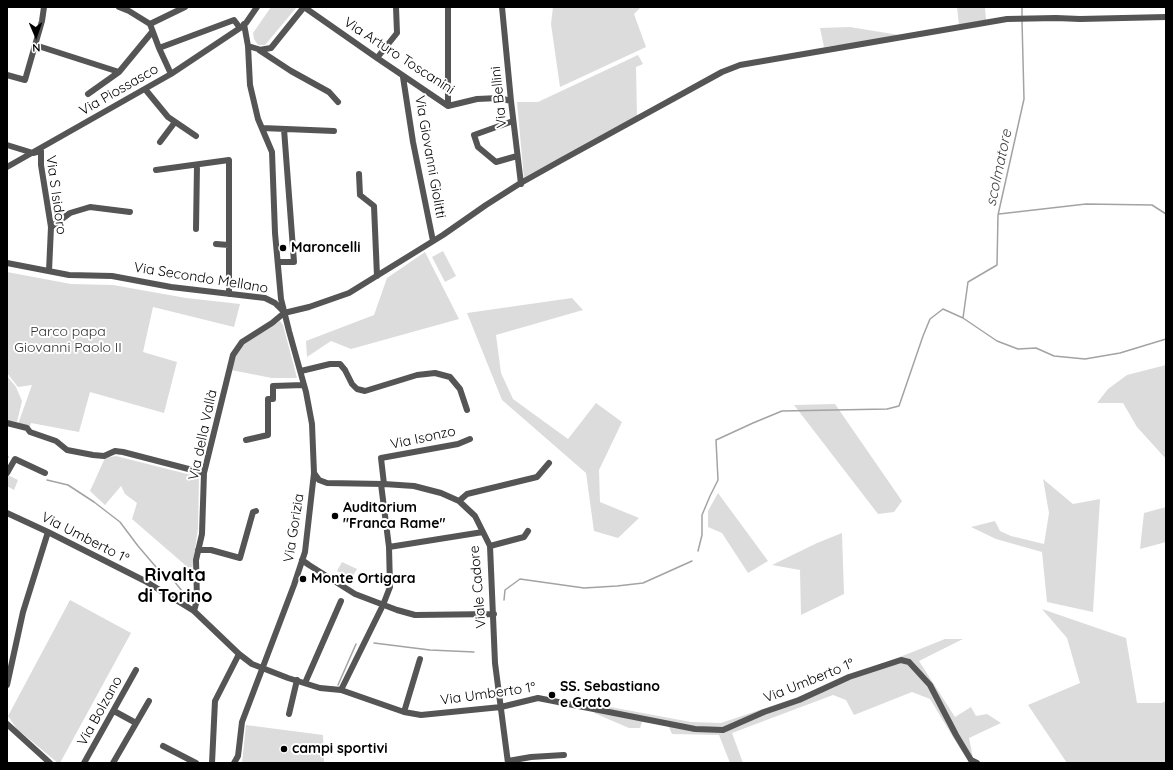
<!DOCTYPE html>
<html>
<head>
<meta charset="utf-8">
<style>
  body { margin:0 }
  #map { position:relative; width:1173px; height:770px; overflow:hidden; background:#fff; font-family:Quicksand,sans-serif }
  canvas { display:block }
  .frame { position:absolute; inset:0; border:8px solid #000; pointer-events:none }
  .north { position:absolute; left:16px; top:16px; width:40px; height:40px; -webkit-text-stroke:3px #fff; paint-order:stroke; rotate:178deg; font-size:11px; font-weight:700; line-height:16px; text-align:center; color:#000 }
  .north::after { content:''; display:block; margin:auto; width:14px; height:18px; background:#000; clip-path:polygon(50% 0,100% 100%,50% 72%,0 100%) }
</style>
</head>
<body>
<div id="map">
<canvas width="1173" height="770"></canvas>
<div class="frame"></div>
<div class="north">N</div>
</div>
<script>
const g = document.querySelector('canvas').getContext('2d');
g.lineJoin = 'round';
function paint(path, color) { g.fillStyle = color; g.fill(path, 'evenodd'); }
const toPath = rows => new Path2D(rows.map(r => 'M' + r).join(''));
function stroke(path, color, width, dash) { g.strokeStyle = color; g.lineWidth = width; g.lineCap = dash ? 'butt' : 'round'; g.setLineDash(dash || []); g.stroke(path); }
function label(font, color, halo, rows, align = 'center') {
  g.font = font + ' Quicksand,sans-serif'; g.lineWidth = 4; g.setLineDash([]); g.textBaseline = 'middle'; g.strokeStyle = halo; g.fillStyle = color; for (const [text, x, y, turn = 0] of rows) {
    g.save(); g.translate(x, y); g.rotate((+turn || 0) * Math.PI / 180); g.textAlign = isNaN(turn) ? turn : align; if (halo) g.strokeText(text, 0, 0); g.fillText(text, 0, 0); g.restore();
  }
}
const green = toPath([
  [271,7,294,7,296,8,265,45,258,45,254,39,253,33],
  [553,7,641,7,634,14,646,47,560,87,551,24],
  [957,7,985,7,986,20,959,26],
  [850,27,905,36,824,47,820,28],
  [638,55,643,64,636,67,637,117,524,179,517,102,538,102],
  [443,251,456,276,445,282,432,257],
  [425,252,459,319,351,349,331,341,307,357,306,341,374,315,387,278],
  [7,272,71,284,113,285,186,298,240,304,234,327,153,307,143,352,177,362,164,413,90,392,79,432,31,423,30,427,18,424,32,385,18,387,7,373],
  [572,298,583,310,496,335,501,373,513,399,568,439,596,403,622,422,599,470,600,502,639,518,618,538,594,531,586,473,502,400,467,313],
  [280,321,283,325,297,378,272,378,231,370,235,355,243,343],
  [1166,365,1166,459,1137,427,1123,403,1097,403,1108,389,1127,375],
  [7,376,16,387,22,401,17,422,7,420],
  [835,404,902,501,894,512,878,514,794,405],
  [116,456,199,477,198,528,192,571,132,519,137,503,125,494,121,486,105,505,90,491,105,458],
  [8,475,18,480,14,490,7,486,7,478],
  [1043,479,1073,504,1100,499,1093,612,1047,602,1042,552,996,539,971,527,995,521,1000,531,1011,536,1044,544,1049,513],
  [718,493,768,561,748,573,722,533,708,527,708,511],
  [1166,507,1166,542,1140,549,1144,513],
  [842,533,844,594,801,615,800,570,772,565,817,543],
  [342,562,357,569,351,579,337,571],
  [70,600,131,633,60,763,58,763,17,729,8,716],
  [1042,609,1126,638,1137,703,1162,703,1166,701,1166,763,1067,763,1028,705,1080,683,1067,638],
  [945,639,963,639,919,661,955,717,971,707,976,716,987,714,1001,723,969,738,974,763,968,763,969,761,959,747,930,699,912,692,854,715,846,700,833,695,732,733,743,763,730,763,719,735,672,734,668,725,642,722,640,728,629,728,594,713,605,706,691,722,721,723,798,697,844,678,910,653],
  [246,725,323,735,324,763,242,763]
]);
const stream = toPath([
  [1022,7,1022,18],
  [999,214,1086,204,1152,205,1166,214],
  [963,318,968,282,997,265,998,215,1024,99,1022,21],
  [7,457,8,457],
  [47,480,68,485,94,502,120,522,138,546,162,574,174,581,190,601],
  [698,551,702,535,702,515,710,496,718,480,716,440,753,423,782,411,887,409,899,406,923,336,930,319,943,309,963,318,997,341,1018,349,1036,348,1054,356,1085,359,1120,353,1166,339],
  [504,600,505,590,520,579,584,588,617,586,643,583,692,561],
  [374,643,430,650,474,652],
  [338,685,356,644]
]);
const street = toPath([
  [119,7,129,11,150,24,159,48,171,74],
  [448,7,448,106],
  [502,7,511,101,521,184],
  [150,24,185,7],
  [35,45,119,72,152,32],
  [248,46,258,49,259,50,271,48,304,7,377,58,448,106,477,99,499,98,511,101],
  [159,48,234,20,240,28],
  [259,50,291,71,329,92,338,102],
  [377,58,397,33,396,7],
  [7,75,25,80,42,21,44,7],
  [403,77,413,142,433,241],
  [145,89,168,117,196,136],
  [88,94,119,72],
  [513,121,474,135,478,147,496,162,517,156],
  [262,128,334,131],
  [160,142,175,122],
  [7,145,33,153,41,151,41,165,51,227,49,271],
  [7,167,171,74,240,28,246,23,257,7],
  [156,170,229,160,229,294],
  [359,174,360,195,374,206,377,276],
  [51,227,70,213,90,207,130,212],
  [196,229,197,165],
  [216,244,229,245],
  [278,262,294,262,284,129],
  [7,263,69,275,112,276,171,287,265,298,275,303,284,312],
  [301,371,330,364,340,364,345,370,352,384,357,389,365,391,417,375,435,373,450,377,460,389,467,410],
  [7,423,27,428,30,432,56,441,67,450,93,455,104,456,115,451,123,452,204,473],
  [246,440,268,435,268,399,273,399,273,386,304,385],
  [7,473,15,459,45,473],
  [314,473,319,480,327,483,384,484,414,486,441,493,459,501,475,516,490,546,495,663,508,763],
  [384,484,381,458,458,444,470,439],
  [459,501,467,494,537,477,549,463],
  [7,513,48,532,145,581,194,611,239,654,252,664,288,678,320,688,341,690,404,712,421,715,501,707,538,698,695,729,723,730,764,712,799,700,849,677,901,660,909,662,930,685,956,735,971,760,977,763],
  [490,546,524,537,528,531],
  [389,547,483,532],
  [198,550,211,550,240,558,253,512,256,511],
  [302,560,309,565,355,594,397,610,415,615,494,614],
  [194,611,197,600,196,560,202,534,204,473,233,355,242,342,272,323,284,313,309,307,349,293,443,235,486,205,519,184,560,161,722,72,740,65,1007,19,1056,18,1080,19,1166,17],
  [305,683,341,601],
  [7,685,23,612,48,532],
  [341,690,383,605,390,587,389,547,381,484],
  [114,711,136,723],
  [404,712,420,659],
  [289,714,297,680],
  [7,724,50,763],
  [163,746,196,763],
  [508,761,531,757,564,755],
  [84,763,136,670],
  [113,763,149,701],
  [212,763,215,701,239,654],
  [234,763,238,756,242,722,294,585,305,552,314,473,312,424,306,392,289,331,281,299,275,233,272,152,258,119,250,85,248,46,244,24]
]);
const markers = [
  [283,248,4,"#000"],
  [335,516,4,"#000"],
  [303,579,4,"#000"],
  [552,695,4,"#000"],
  [284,749,4,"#000"]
];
const streetNames = [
  ["Via Arturo Toscanini",399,56,33],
  ["Via Piossasco",119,90,-30],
  ["Via Bellini",499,97,-96],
  ["Via Giovanni Giolitti",430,157,80],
  ["Via S Isidoro",56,195,82],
  ["Via Secondo Mellano",201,278,9],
  ["Via della Vallà",203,435,-78],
  ["Via Isonzo",423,438,-12],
  ["Via Gorizia",294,528,-81],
  ["Via Umberto 1°",85,538,27],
  ["Viale Cadore",478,587,-95],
  ["Via Umberto 1°",809,681,-22],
  ["Via Umberto 1°",488,694,-8],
  ["Via Bolzano",100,711,-61]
];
const poiNames = [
  ["Maroncelli",291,248],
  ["Auditorium",343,508],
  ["\"Franca Rame\"",343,524],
  ["Monte Ortigara",311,579],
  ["SS. Sebastiano",560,687],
  ["e Grato",560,703],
  ["campi sportivi",292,749]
];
const parkNames = [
  ["Parco papa",68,332],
  ["Giovanni Paolo II",68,348]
];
const waterNames = [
  ["scolmatore",999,168,-78]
];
const districtNames = [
  ["Rivalta",175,576],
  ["di Torino",175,597]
];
paint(green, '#dcdcdc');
stroke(stream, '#a3a3a3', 1.5);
stroke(street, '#555', 6);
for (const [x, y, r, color] of markers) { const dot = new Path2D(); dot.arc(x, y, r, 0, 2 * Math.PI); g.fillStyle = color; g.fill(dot); stroke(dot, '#fff', 1.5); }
label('14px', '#000', '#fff', streetNames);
label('bold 14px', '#000', '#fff', poiNames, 'left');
label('14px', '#333', '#fff', parkNames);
label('italic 15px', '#444', '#fff', waterNames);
label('bold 18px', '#000', '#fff', districtNames);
</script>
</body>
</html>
